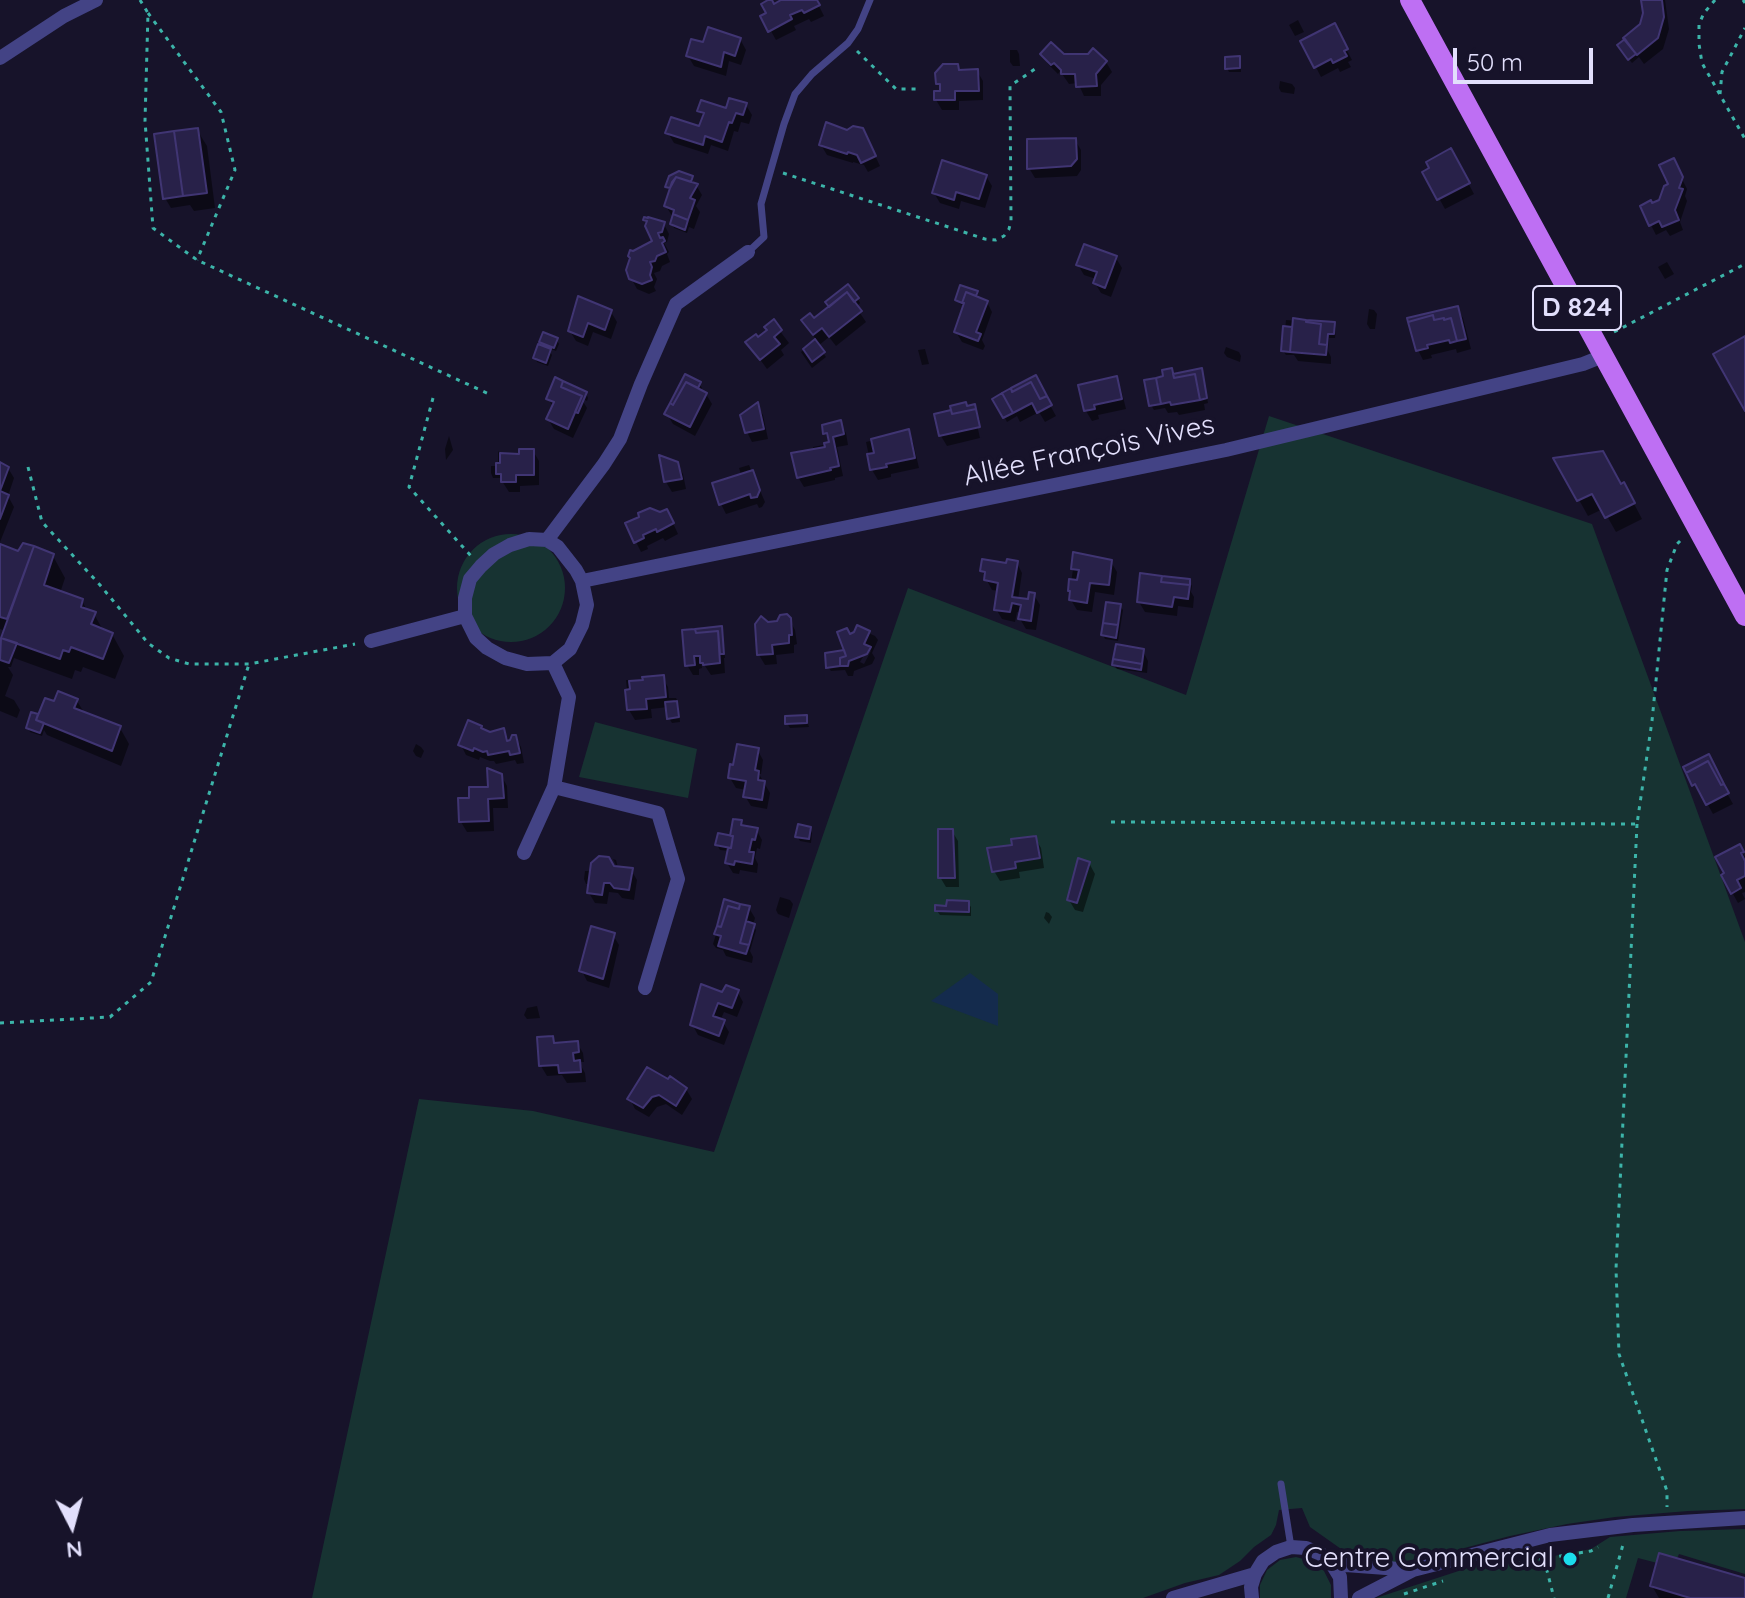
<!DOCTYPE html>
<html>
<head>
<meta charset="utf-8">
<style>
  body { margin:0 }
  #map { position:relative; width:1745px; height:1598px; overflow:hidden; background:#17132a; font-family:Quicksand,sans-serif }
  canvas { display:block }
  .north { position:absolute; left:32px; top:1486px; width:80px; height:80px; -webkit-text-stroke:6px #17132a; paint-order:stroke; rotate:174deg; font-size:22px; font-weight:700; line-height:32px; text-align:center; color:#e2dffc }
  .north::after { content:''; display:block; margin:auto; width:28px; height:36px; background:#e2dffc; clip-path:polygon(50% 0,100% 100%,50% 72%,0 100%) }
  .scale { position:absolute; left:1453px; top:48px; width:140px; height:36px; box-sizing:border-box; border:4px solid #e2dffc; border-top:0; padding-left:10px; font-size:24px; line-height:28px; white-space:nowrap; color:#e2dffc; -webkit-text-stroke:6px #17132a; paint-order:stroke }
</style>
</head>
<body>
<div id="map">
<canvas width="1745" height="1598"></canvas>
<div class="north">N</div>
<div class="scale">50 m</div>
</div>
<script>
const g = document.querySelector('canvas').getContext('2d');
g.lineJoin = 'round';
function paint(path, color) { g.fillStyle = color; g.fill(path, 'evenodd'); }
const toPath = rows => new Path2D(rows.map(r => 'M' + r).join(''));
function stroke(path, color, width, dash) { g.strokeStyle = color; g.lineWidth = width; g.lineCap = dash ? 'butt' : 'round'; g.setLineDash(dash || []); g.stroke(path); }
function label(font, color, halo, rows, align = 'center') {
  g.font = font + ' Quicksand,sans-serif'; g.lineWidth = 8; g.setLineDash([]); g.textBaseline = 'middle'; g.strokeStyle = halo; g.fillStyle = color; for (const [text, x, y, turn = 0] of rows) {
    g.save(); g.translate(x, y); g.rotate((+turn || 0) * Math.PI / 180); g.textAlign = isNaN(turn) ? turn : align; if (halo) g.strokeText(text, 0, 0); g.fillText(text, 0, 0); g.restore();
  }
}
const green = toPath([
  [1269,416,1592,524,1745,942,1745,1509,1688,1511,1615,1517,1567,1524,1510,1536,1434,1556,1388,1564,1368,1562,1351,1556,1310,1527,1302,1508,1279,1510,1276,1525,1271,1535,1254,1547,1240,1561,1219,1575,1185,1583,1143,1598,312,1598,419,1099,533,1111,714,1152,908,588,1186,695],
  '457 588a54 54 0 1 1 108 0a54 54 0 1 1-108 0Z',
  [595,722,697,749,688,798,579,777],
  [1745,1529,1745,1574,1679,1554,1673,1567,1638,1558,1626,1598,1376,1598,1480,1564,1498,1560,1522,1562,1591,1549,1610,1537,1680,1531],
  [1296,1557,1311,1561,1324,1571,1331,1585,1331,1598,1260,1598,1260,1585,1267,1570,1280,1560]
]);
const water = toPath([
  [970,973,998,994,998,1026,931,1001]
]);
const shadow = toPath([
  [785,0,816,0,824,16,811,22,809,19,794,26,796,30,776,40,763,17,773,6],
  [1643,0,1665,0,1669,29,1663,49,1644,64,1639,57,1632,63,1622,50,1642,25,1645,13],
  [1298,20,1304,32,1295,36,1289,25],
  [1334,26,1352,60,1348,62,1351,67,1340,72,1338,68,1321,77,1303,42],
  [740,39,746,50,741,65,729,61,726,76,694,66,688,56],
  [1010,50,1017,50,1019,54,1020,66,1013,66,1010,62],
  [1042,54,1106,62,1112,72,1101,85,1101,96,1084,96,1078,83,1069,84,1060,71,1058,74,1048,64],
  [1239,58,1241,63,1241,72,1229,72,1227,68],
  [957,66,960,72,977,71,983,81,983,100,959,101,959,110,942,110,936,100,944,93,938,83],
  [1280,81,1292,84,1295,88,1294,94,1281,92,1279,88],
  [746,105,752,115,749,124,741,122,738,132,734,131,728,151,711,145,708,154,674,143,668,133,700,129,704,118,699,110,727,111],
  [197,130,207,146,215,208,194,211,190,205,171,208,165,198],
  [1075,140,1081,150,1081,170,1077,176,1035,178,1029,168],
  [868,141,880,166,868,172,864,165,853,162,853,163,827,155,821,145],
  [1451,151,1474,194,1445,209,1425,173],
  [1673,161,1687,189,1685,196,1687,201,1680,222,1683,230,1670,236,1666,230,1656,235,1651,225,1652,205,1660,201,1667,185,1659,167],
  [986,176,992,186,985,208,961,201,959,209,940,203,934,193],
  [692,178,694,185,696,185,702,195,696,206,700,212,694,229,689,227,687,233,674,228,672,224,674,217,672,216,666,206,671,192,667,186],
  [664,224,669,234,667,242,664,243,669,252,667,254,670,262,662,266,660,271,654,273,657,279,654,287,656,291,649,294,637,289,631,278,654,242,648,226],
  [1116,258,1122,268,1111,297,1101,293,1095,283,1096,279,1084,275,1078,265],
  [1667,262,1674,274,1665,279,1658,267],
  [962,287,977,293,979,299,987,302,992,312,982,340,985,346,983,350,962,342,956,332,965,306,960,304,957,300],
  [858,299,860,303,856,307,866,322,836,346,829,337,818,346,826,357,812,368,801,352,817,340,809,331,814,321],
  [1457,308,1463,318,1471,349,1457,353,1456,349,1431,355,1432,358,1423,360,1418,350],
  [1369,309,1374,310,1377,314,1375,329,1370,329,1367,324],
  [611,312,617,322,611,339,593,332,588,346,576,341,570,331],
  [1286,320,1334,324,1336,328,1335,338,1329,338,1328,351,1331,357,1331,364,1298,361,1294,355,1286,355,1283,351],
  [773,322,789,343,781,350,784,355,767,369,748,343,758,340,769,331],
  [556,339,559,344,556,351,548,348,552,355,548,366,537,362,535,358,546,349,541,342],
  [1226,347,1239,352,1241,356,1240,362,1227,357,1224,353],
  [925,349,929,364,922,365,918,350],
  [1171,370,1174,375,1203,375,1208,403,1204,404,1205,410,1179,415,1177,412,1168,413,1165,408,1154,410,1151,405,1165,378],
  [686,376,699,384,702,388,700,391,706,394,712,404,695,436,673,424,667,414],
  [1035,378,1056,416,1045,422,1039,412,1020,422,1017,416,1007,422,995,399],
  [1116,379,1121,389,1126,409,1098,415,1099,419,1092,421,1086,411,1080,386],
  [586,393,588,398,587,401,581,398,587,408,573,438,554,429,548,419,553,407,548,398],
  [757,405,763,415,768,439,752,442,747,432],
  [937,415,977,416,980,420,976,420,980,438,984,437,981,421,984,437,947,446,941,436],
  [840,423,846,433,848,445,837,447,843,476,835,478,835,480,804,487,798,477,814,451,813,447,823,445,828,452,831,444,825,433,824,426],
  [908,432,913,442,919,468,891,474,891,477,878,480,872,470,866,442],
  [449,436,453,450,446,460,445,449],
  [498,451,501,455,521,456,533,451,539,461,539,485,520,486,520,492,509,492,500,478,493,478,491,473,491,466,495,466,498,472],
  [661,458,677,463,683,474,686,489,672,492,666,482],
  [1557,460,1620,486,1632,500,1642,519,1616,532,1603,509,1588,516],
  [0,464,8,468,14,478,8,496,14,507,0,542],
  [749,465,765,502,762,507,759,508,757,504,726,514,721,504,741,474,739,468],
  [672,521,678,534,665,541,663,538,647,546,648,549,641,552,627,524],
  [0,544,19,553,33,548,53,556,65,578,60,593,82,601,88,612,94,614,104,632,112,634,124,656,115,679,83,667,81,672,75,670,72,679,14,658,11,667,8,667,13,675,5,696,14,700,20,710,17,718,0,711,0,647,6,631,0,629],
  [1075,555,1111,562,1117,572,1114,595,1095,592,1092,612,1077,610,1071,600,1072,594,1070,590],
  [1017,563,1022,573,1018,600,1030,601,1034,595,1040,605,1036,630,1026,629,1020,619,1021,613,1017,612,1015,622,1002,619,996,609,999,591,992,590,982,571],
  [1189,581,1192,586,1191,592,1194,597,1193,608,1178,606,1177,616,1145,612,1139,602],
  [1120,606,1123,610,1118,641,1105,639,1103,635],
  [789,619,795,630,797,644,794,645,794,653,776,655,777,664,765,665,759,655,768,624],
  [721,628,723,632,725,658,724,658,725,673,711,675,701,660,702,668,699,669,699,675,693,675,687,665,684,631],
  [858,628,875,636,878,640,872,653,875,658,872,664,854,671,853,676,848,676,845,670,831,671,828,667,843,653,850,636,856,633],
  [868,648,871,651,864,664,860,662],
  [1143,651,1148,661,1147,673,1117,669,1114,665],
  [662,677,668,687,669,698,676,698,678,702,680,722,672,723,669,718,668,707,651,709,652,718,635,720,629,710,626,680,628,680,630,683],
  [77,701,85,714,120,728,129,744,121,766,47,735,44,730,42,736,30,732,28,728,37,716,38,719],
  [806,717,809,727,790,728,787,723],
  [481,727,483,730,490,734,503,730,511,744,515,737,521,747,524,763,517,764,515,760,496,764,494,761,490,761,480,757,479,760,466,755,461,745],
  [416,744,421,747,424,751,421,758,416,756,413,751],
  [757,749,763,760,761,774,759,774,770,793,767,809,751,806,745,796,746,790,736,788,730,778,735,767],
  [1685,768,1723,786,1733,804,1713,814,1702,794,1700,795],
  [501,775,507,786,508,808,493,808,494,831,467,832,461,822,472,800,490,789],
  [741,822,743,827,756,829,762,840,760,849,757,848,755,858,758,864,757,873,740,870,739,874,733,873,727,863,729,851,720,850,717,845,731,838],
  [810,828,812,833,811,843,800,841,797,836],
  [952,831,958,841,959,887,946,887,940,877],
  [1035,838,1041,848,1044,868,1019,872,1020,878,1000,881,994,871],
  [1739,847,1745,857,1745,892,1742,893,1745,899,1738,903,1723,876],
  [613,859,616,860,618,868,631,870,637,880,634,900,622,898,618,893,609,892,607,904,595,903,589,893,590,884,586,884,584,879,585,871,589,871,591,875,613,867,616,865],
  [1089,863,1095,874,1083,912,1075,910,1069,900],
  [780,897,790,900,793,904,789,918,778,914,776,910],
  [968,903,971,907,971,916,940,915,937,911],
  [749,908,755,918,753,925,756,930,750,951,753,957,752,963,726,956,723,950,716,948,713,944,718,928],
  [1046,912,1049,913,1052,917,1049,924,1044,918],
  [613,935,619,945,609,988,587,981,582,971],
  [737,991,743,1002,737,1017,724,1012,720,1021,723,1022,729,1032,724,1045,698,1035,692,1024,724,995],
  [537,1006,540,1018,527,1019,524,1015,527,1008],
  [552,1038,556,1045,577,1043,583,1053,584,1062,579,1062,585,1073,586,1082,567,1083,562,1075,547,1076,541,1066],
  [686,1089,692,1099,682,1115,666,1104,657,1107,649,1117,635,1109,630,1099],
  [1745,1580,1745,1598,1659,1598,1652,1586]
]);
const building = toPath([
  [768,0,772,0,774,4,781,0,817,0,820,5,804,13,802,10,790,15,792,19,768,32,760,16,766,13,761,4,768,0],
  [1641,0,1662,0,1664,17,1658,38,1637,55,1623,38,1640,24,1643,13,1641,0],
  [1335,23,1348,49,1344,51,1347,56,1333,63,1331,59,1314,68,1300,41,1335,23],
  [708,27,741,38,735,56,724,52,721,67,686,56,691,39,703,42,708,27],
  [1625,39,1636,54,1628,60,1617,45,1625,39],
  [1051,42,1064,54,1088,54,1093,48,1107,61,1096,74,1097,86,1076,87,1075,74,1061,74,1061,70,1054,63,1051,65,1040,54,1051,42],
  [1240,56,1240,68,1225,69,1225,57,1240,56],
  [943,64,958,64,959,70,978,69,979,91,955,91,955,100,934,100,934,91,940,91,940,84,936,84,935,73,943,64],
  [729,98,747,103,743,115,736,113,732,123,729,122,722,142,705,136,703,145,665,133,671,117,699,126,704,113,697,111,701,100,726,108,729,98],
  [826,122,847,130,853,126,863,128,876,156,861,163,857,155,848,152,847,154,819,145,826,122],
  [198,128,207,193,183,196,174,131,198,128],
  [174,131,183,196,163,199,154,134,174,131],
  [1076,138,1077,159,1071,166,1027,169,1027,139,1076,138],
  [1451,148,1470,183,1437,200,1422,172,1429,168,1426,162,1451,148],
  [1674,158,1683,177,1679,188,1683,189,1675,210,1679,220,1662,227,1659,221,1649,226,1640,206,1651,200,1652,203,1659,200,1664,186,1668,184,1659,165,1674,158],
  [942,160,987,175,979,199,956,192,954,200,932,193,942,160],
  [679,171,693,176,691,182,676,177,670,188,665,187,669,176,679,171],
  [676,177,698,184,690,198,695,200,688,220,673,214,674,210,664,206,672,182,676,177],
  [673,214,688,220,685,230,670,224,673,214],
  [644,217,648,218,648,217,665,222,662,232,658,233,660,238,663,237,665,241,662,243,666,252,657,256,655,261,650,262,652,267,650,275,652,280,642,284,629,279,626,270,630,258,628,256,630,250,633,251,652,241,645,226,647,221,643,220,644,217],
  [1084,244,1117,256,1105,288,1093,283,1097,272,1076,265,1084,244],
  [848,284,859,298,854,302,847,292,829,307,825,302,848,284],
  [960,285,978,291,976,296,966,292,962,303,955,300,960,285],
  [847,292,862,311,829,337,822,328,813,335,801,320,810,313,814,318,847,292],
  [966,292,988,301,976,332,981,334,978,341,954,332,964,303,962,303,966,292],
  [578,296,612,310,605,330,588,323,583,337,568,331,578,296],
  [1458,306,1466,339,1457,341,1451,318,1444,320,1444,318,1434,320,1433,315,1408,322,1407,318,1458,306],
  [1433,315,1434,320,1444,318,1444,320,1451,318,1457,341,1450,343,1449,340,1427,345,1428,348,1416,351,1408,322,1433,315],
  [1293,318,1306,320,1306,322,1321,324,1319,344,1327,345,1326,355,1290,352,1293,318],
  [774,319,782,330,774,337,780,344,760,360,745,342,756,334,758,337,767,330,764,327,774,319],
  [1306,320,1335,322,1334,334,1328,334,1327,345,1319,344,1321,324,1306,322,1306,320],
  [1283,326,1292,327,1290,352,1281,351,1283,326],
  [543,332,558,338,554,348,539,342,543,332],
  [1745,336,1745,411,1713,354,1745,336],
  [815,339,825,352,812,362,803,349,815,339],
  [538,344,551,349,546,363,533,358,538,344],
  [1172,368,1174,378,1195,374,1200,400,1171,405,1170,402,1161,404,1156,378,1163,376,1162,370,1172,368],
  [1202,368,1207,398,1200,400,1195,374,1174,378,1173,374,1202,368],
  [685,374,701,382,698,388,686,382,673,405,670,403,685,374],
  [1036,375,1047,396,1040,399,1031,382,1012,392,1011,388,1036,375],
  [1117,376,1122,399,1094,405,1095,409,1084,411,1078,385,1117,376],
  [555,377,563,381,561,387,582,396,568,429,546,419,554,402,546,399,555,377],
  [1156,378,1161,404,1149,406,1144,380,1156,378],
  [563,381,587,392,578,413,575,412,582,396,561,387,563,381],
  [686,382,707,393,690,427,664,414,670,403,673,405,686,382],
  [1031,382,1040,399,1047,396,1052,405,1037,413,1032,403,1013,413,1002,393,1011,388,1012,392,1031,382],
  [1002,393,1013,413,1003,418,992,399,1002,393],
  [758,402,764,429,745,433,740,415,758,402],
  [966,402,967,406,975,404,976,409,952,414,950,406,966,402],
  [976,409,980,427,939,436,934,414,951,410,952,414,976,409],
  [841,420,844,434,833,437,839,466,830,468,831,470,797,478,791,453,825,447,824,443,829,442,827,433,823,434,822,425,841,420],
  [909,429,915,458,886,464,887,467,870,470,867,454,874,453,871,439,909,429],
  [519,449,534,449,534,475,516,475,516,482,501,482,501,474,496,474,496,463,500,463,500,453,519,454,519,449],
  [1603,451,1621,484,1624,482,1635,503,1605,518,1592,494,1577,501,1553,458,1603,451],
  [659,455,678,462,682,479,664,482,659,455],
  [0,462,9,467,0,491,9,495,0,519,0,462],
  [753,470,760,490,757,497,751,498,750,494,719,505,712,483,753,470],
  [650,508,660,512,667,509,674,523,657,532,656,529,643,535,644,538,634,543,625,523,639,517,638,513,650,508],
  [23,543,34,546,7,619,0,617,0,544,18,551,23,543],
  [34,546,54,554,44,585,83,599,81,607,96,612,91,624,113,633,103,659,71,647,69,652,63,650,60,659,1,638,34,546],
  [1073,552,1112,560,1109,585,1090,583,1087,603,1069,600,1070,591,1068,591,1069,579,1077,580,1079,570,1071,569,1073,552],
  [982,559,1006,563,1007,559,1018,561,1012,597,1028,599,1029,592,1035,593,1031,621,1018,619,1021,605,1012,603,1010,612,994,610,998,583,984,580,985,572,980,571,982,559],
  [1140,573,1162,576,1161,582,1190,585,1188,599,1174,597,1172,607,1137,602,1140,573],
  [1162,576,1190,579,1190,585,1161,582,1162,576],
  [1106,602,1121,604,1118,625,1103,623,1106,602],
  [787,614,791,618,792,635,789,635,789,643,772,645,773,654,757,655,755,624,761,616,768,622,777,621,780,615,787,614],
  [1103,623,1118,625,1116,638,1101,635,1103,623],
  [857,625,870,631,864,644,871,647,867,654,849,661,848,666,840,666,840,658,846,656,837,632,847,628,850,634,854,632,857,625],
  [722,626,724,654,720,654,718,631,696,633,695,629,722,626],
  [695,629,696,633,718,631,720,663,703,665,703,663,700,663,700,656,694,656,695,665,685,666,682,630,695,629],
  [1,638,17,643,9,663,0,660,1,638],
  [1116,644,1144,649,1142,664,1113,659,1116,644],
  [844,650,846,656,840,658,840,666,826,668,825,653,844,650],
  [1113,659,1142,664,1141,670,1112,665,1113,659],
  [664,675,666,697,646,699,647,709,627,710,625,690,630,689,629,681,643,680,642,677,664,675],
  [58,691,78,699,74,708,121,726,112,751,36,720,45,698,54,701,58,691],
  [677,701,679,717,667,719,665,702,677,701],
  [31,712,38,714,36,720,44,723,40,733,26,728,31,712],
  [807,715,807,723,785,724,785,716,807,715],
  [468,720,482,726,481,728,490,732,504,728,507,741,510,740,512,735,516,735,520,753,510,755,509,751,488,755,487,751,483,752,474,748,473,751,458,745,468,720],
  [737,744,759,748,755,770,759,771,758,780,765,781,762,800,743,797,746,781,728,778,730,764,733,765,737,744],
  [1709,754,1724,784,1721,785,1708,761,1686,773,1683,767,1709,754],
  [1708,761,1721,785,1724,784,1729,793,1706,805,1695,784,1692,786,1686,773,1708,761],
  [487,768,502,774,504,798,488,799,489,821,459,822,458,798,469,798,469,787,488,787,487,768],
  [733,819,742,820,741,825,758,828,755,840,752,839,749,852,754,852,752,864,735,861,734,865,725,863,728,848,731,848,733,836,730,836,733,819],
  [798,824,811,827,809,839,795,837,798,824],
  [938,829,953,829,955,878,938,878,938,829],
  [718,833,733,836,731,848,715,845,718,833],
  [1036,836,1040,858,1015,862,1016,868,992,872,987,848,1012,845,1011,839,1036,836],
  [1740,844,1744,852,1741,853,1745,861,1745,876,1737,880,1741,888,1731,894,1721,875,1724,873,1715,857,1740,844],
  [599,856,609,857,614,866,633,868,629,890,614,888,610,883,604,883,602,895,587,893,591,863,599,856],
  [1078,858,1090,862,1077,903,1067,900,1078,858],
  [724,899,740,904,739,909,728,906,721,927,717,926,724,899],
  [947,900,969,901,969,912,935,911,935,905,946,906,947,900],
  [740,904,750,906,740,943,749,945,746,954,718,946,721,936,714,934,717,926,721,927,728,906,739,909,740,904],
  [746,921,755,924,749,945,740,943,746,921],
  [591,926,615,933,603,979,579,971,591,926],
  [701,984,722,992,726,985,739,990,732,1008,718,1003,713,1016,725,1020,719,1036,690,1025,701,984],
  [553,1036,554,1043,578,1041,579,1052,573,1053,574,1061,580,1060,581,1072,559,1073,558,1065,539,1066,537,1037,553,1036],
  [647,1067,668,1079,670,1076,687,1088,676,1106,659,1095,652,1097,643,1108,627,1099,647,1067],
  [1659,1553,1745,1578,1745,1598,1690,1598,1650,1586,1659,1553]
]);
const path = toPath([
  [140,0,148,13,145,121,153,228,197,260,489,394],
  [1715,0,1704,13,1699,24,1699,44,1702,63,1745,139],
  [1743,0,1745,3],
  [148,13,221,112,235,170,197,260],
  [857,51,896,89,917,89],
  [1720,94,1722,72,1745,28],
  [783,173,985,239,996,240,1004,236,1009,229,1011,221,1010,86,1035,69],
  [1614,332,1745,264],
  [433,398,409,487,471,556],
  [28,467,42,522,100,585,148,643,169,658,189,664,249,664,355,644],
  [1111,822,1637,824,1652,721,1667,570,1677,544,1681,540],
  [1637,824,1616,1269,1619,1354,1667,1491,1667,1507],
  [0,1023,110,1017,151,982,249,664],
  [1544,1559,1554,1598],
  [1500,1566,1591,1551,1598,1547],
  [1404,1594,1443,1581],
  [1608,1598,1624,1541]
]);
const lane = toPath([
  [748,252,764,237,761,204,784,124,795,94,812,74,848,43,858,29,870,0],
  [1281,1484,1291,1547]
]);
const street = toPath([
  [0,58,64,16,96,0],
  [529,539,547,540,558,547,576,570,582,581,587,605,582,625,570,649,553,663,527,664,505,658,487,648,476,638,465,616,465,598,470,579,481,566,494,554,510,545,529,539],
  [547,540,604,464,620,439,641,384,676,304,748,252],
  [582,581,1226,450,1583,364,1603,356],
  [371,641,465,616],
  [554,787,658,813,678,879,645,988],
  [524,853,554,787,569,697,553,663],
  [1332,1564,1413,1570],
  [1173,1598,1255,1574],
  [1252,1598,1251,1587,1255,1574,1263,1561,1276,1552,1291,1547,1306,1548,1321,1554,1332,1564,1340,1577,1341,1598],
  [1359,1598,1413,1570,1550,1535,1633,1525,1745,1518]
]);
const primary = toPath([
  [1410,0,1745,616]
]);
const markers = [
  [1570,1559,8,"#1bddec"]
];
const shields = [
  [1577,308,88]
];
const shieldNames = [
  ["D 824",1577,308]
];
const streetNames = [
  ["Allée François Vives",1089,451,-12]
];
const poiNames = [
  ["Centre Commercial",1554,1559]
];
paint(green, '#173332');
paint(water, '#142b4d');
paint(shadow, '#0007');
paint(building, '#282149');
stroke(building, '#403573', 2);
stroke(path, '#3cb4a9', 3, [4, 6]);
stroke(lane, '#434385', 7);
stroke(street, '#434385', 14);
stroke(primary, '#be6ff3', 20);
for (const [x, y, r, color] of markers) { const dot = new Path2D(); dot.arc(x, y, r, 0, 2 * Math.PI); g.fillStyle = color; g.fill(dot); stroke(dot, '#17132a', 3); }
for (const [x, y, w] of shields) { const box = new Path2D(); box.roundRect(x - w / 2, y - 22, w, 44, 6); g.fillStyle = '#17132a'; g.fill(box); stroke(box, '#e2dffc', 2); }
label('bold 26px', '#e2dffc', null, shieldNames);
label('28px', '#e2dffc', '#17132a', streetNames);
label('28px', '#e2dffc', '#17132a', poiNames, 'right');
</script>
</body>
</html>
